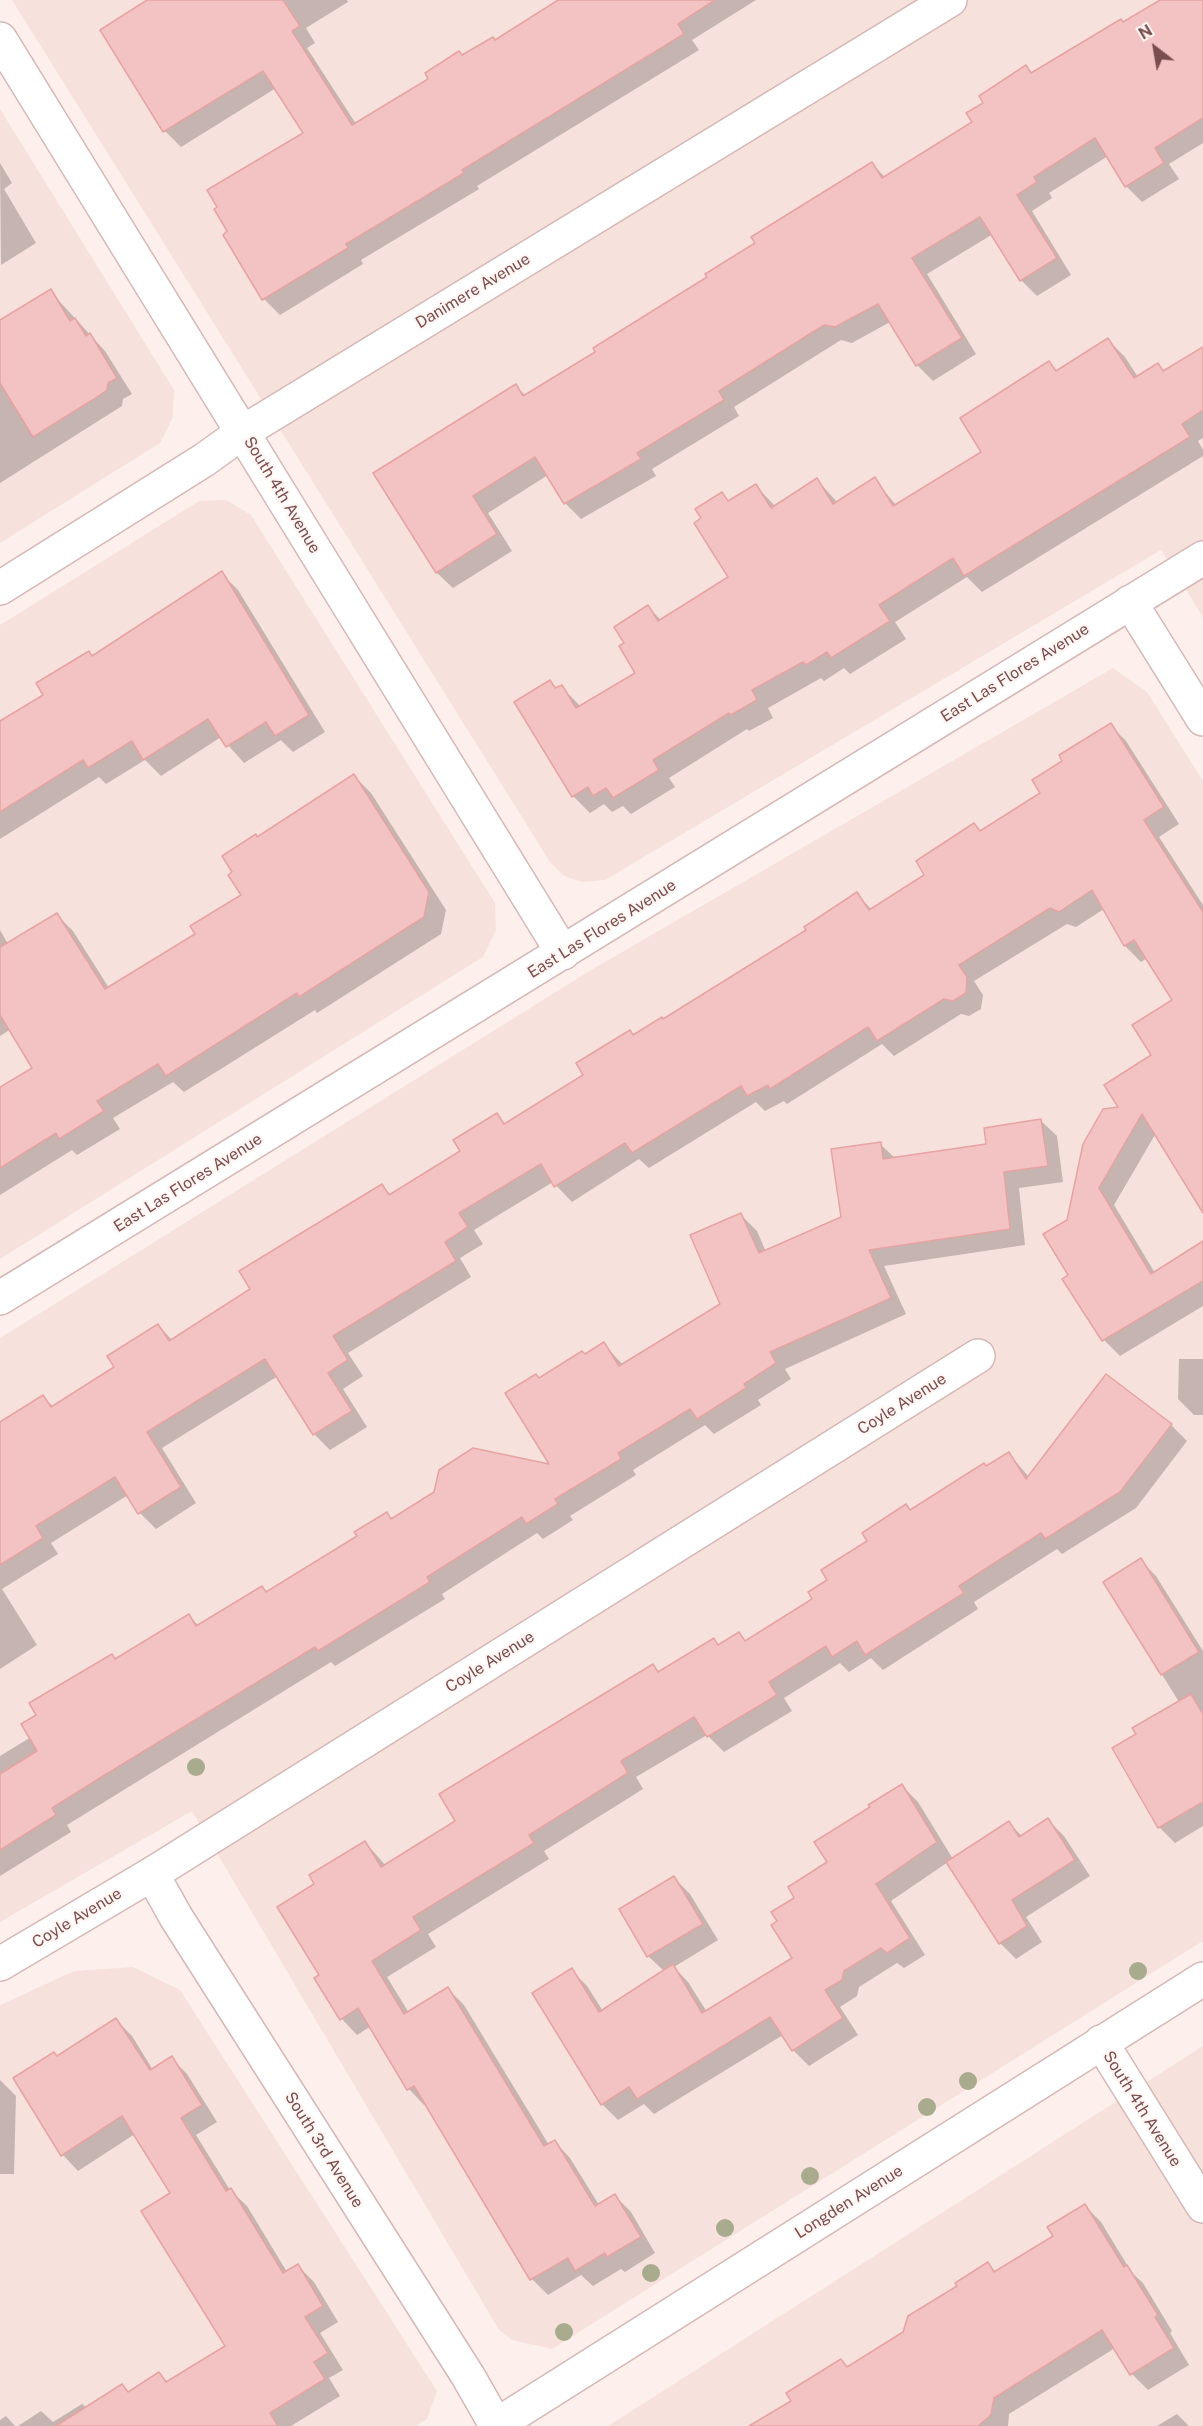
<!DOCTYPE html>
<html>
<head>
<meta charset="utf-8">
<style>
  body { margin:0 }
  #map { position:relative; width:1203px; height:2426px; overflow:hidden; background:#fdf0ec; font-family:"Public Sans",sans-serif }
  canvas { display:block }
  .north { position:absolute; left:1125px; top:18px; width:60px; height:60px; -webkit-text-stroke:4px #fff6f3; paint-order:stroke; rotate:329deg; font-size:16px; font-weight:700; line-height:24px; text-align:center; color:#7a4d4e }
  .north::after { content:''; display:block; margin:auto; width:21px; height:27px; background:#7a4d4e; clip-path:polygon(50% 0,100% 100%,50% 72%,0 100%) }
</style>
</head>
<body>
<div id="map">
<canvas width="1203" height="2426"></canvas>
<div class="north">N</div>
</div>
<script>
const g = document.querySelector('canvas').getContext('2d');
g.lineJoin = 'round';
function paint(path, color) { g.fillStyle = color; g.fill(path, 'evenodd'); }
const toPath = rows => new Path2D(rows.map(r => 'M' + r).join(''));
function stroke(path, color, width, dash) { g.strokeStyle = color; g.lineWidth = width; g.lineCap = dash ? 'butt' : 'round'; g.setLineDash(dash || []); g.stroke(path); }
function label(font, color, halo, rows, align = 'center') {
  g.font = font + ' "Public Sans",sans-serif'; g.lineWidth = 4.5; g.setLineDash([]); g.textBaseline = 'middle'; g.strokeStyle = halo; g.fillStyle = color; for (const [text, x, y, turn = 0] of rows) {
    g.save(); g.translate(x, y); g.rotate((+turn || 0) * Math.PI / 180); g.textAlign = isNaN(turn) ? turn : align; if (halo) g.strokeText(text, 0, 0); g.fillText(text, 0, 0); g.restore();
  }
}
const residential = toPath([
  [12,0,1203,0,1203,617,1161,550,605,880,582,882,564,876,550,862],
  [0,109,174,390,173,417,160,443,0,543],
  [226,500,251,515,495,903,496,930,483,957,0,1259,0,625,199,501],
  [1113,668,1147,692,1203,781,1203,1941,552,2349,512,2340,499,2330,192,1811,0,1922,0,1338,591,970],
  [133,1967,180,1990,437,2391,427,2419,416,2426,0,2426,0,2005,74,1971],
  [1203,2046,1203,2426,608,2426]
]);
const shadow = toPath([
  [150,0,347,0,348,2,306,28,315,43,307,48,356,124,430,79,462,57,496,41,559,0,756,0,692,40,699,50,477,186,479,189,361,260,363,264,280,315,264,299,225,235,305,134,276,88,181,147,165,131],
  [1163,0,1203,0,1203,143,1169,164,1179,179,1142,202,1126,186,1108,156,1049,193,1052,198,1032,211,1071,275,1037,296,1021,280,993,234,927,274,976,354,933,381,917,365,890,322,852,343,841,340,734,407,739,416,652,469,656,476,581,519,565,503,548,475,488,513,512,551,453,588,437,573,375,473,516,386,526,396,597,352,872,164,885,177,974,122,985,103,1026,67,1032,73],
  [0,163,12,183,4,189,36,243,1,265],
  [50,291,105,351,132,394,123,399,122,406,0,483,0,322],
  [1108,340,1125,357,1138,377,1158,365,1165,372,1203,349,1203,438,1198,441,1203,450,1203,456,982,592,967,577,895,622,906,639,850,674,844,668,824,681,821,678,768,708,773,718,749,731,747,729,669,778,675,787,631,814,623,806,612,812,604,804,590,813,573,796,550,681,557,689,561,686,581,707,637,673,626,644,648,607,661,620,730,577,704,518,722,494,730,502,756,486,776,507,817,480,838,503,874,479,897,506,983,453,1049,363,1058,372],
  [221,573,238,590,325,732,293,752,281,740,244,763,221,737,161,776,145,760,106,784,99,777,0,839,0,723,45,695,93,657],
  [1110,725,1126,741,1179,824,1159,837,1203,905,1203,1210,1156,1133,1114,1205,1155,1273,1203,1243,1203,1306,1120,1356,1104,1340,1064,1279,1070,1276,1068,1221,1121,1108,1153,1056,1174,1000,1147,958,1141,962,1125,946,1104,909,1076,927,1067,924,974,981,983,995,981,1009,969,1016,961,1014,894,1056,882,1044,787,1104,784,1101,765,1111,756,1102,649,1168,639,1159,572,1202,553,1182,474,1230,483,1244,460,1258,471,1277,348,1353,363,1376,343,1389,367,1427,330,1450,314,1434,278,1376,162,1448,196,1503,156,1529,140,1513,128,1495,51,1543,58,1554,2,1589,37,1645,0,1669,0,1432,43,1397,54,1407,116,1368,158,1325,172,1340,252,1289,382,1186,391,1195,462,1151,496,1115,506,1125,585,1075,634,1036,663,1020,808,930,857,894,872,910,926,875,981,832,1042,793,1064,761],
  [354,776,371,793,446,910,441,934,317,1013,315,1010,184,1092,173,1082,113,1118,120,1129,77,1155,72,1150,0,1195,0,1093,34,1068,11,1029,0,1036,0,930,8,944,56,914,73,931,109,988,197,934,243,896,258,838],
  [1040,1120,1057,1136,1063,1182,1019,1188,1025,1245,884,1266,906,1314,785,1369,791,1379,758,1400,761,1405,714,1434,705,1425,633,1470,636,1475,570,1516,573,1520,543,1539,537,1533,442,1594,445,1599,335,1666,331,1662,67,1825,71,1832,0,1876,0,1756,31,1737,116,1660,189,1616,199,1626,262,1588,267,1593,359,1536,387,1514,393,1519,552,1467,539,1379,604,1344,623,1365,722,1304,741,1215,757,1231,766,1252,843,1217,880,1144,895,1158,988,1145],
  [1179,1359,1203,1359,1203,1415,1194,1415,1178,1399],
  [1171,1425,1187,1441,1136,1508,1062,1554,1057,1549,974,1602,978,1609,883,1670,871,1658,849,1672,840,1663,784,1698,792,1711,724,1752,707,1735,636,1777,643,1789,544,1851,549,1859,428,1934,436,1947,387,1977,409,2013,448,1989,464,2005,549,2145,555,2142,570,2158,599,2205,615,2196,631,2212,655,2253,625,2272,621,2269,593,2286,581,2275,548,2295,532,2279,427,2103,424,2105,409,2089,371,2026,357,2035,342,2019,321,1976,316,1884,365,1842,386,1866,457,1822,653,1666,660,1673,714,1640,719,1646,739,1634,747,1642,814,1599,829,1580,906,1506,911,1511,1009,1454,1029,1477],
  [1140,1560,1156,1576,1203,1651,1203,1826,1175,1843,1159,1827,1138,1735,1179,1702,1105,1582],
  [902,1786,918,1802,953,1859,1009,1823,1022,1836,1048,1820,1064,1836,1090,1876,1026,1917,1042,1942,1016,1959,1000,1943,948,1862,891,1901,925,1955,904,1968,897,1963,859,1987,857,1996,840,2007,858,2035,809,2066,793,2050,783,2035,654,2114,644,2104,618,2120,602,2104,571,1970,587,1986,603,2011,664,1971,648,1956,674,1878,690,1894,718,1940,674,1967,688,1982,707,2012,794,1958,779,1922,796,1898,829,1863,872,1808],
  [116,2020,132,2036,153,2070,171,2058,187,2074,217,2122,196,2135,230,2190,247,2206,287,2272,298,2266,314,2282,338,2322,320,2333,343,2370,329,2378,340,2396,291,2426,18,2426,41,2411,53,2422,82,2404,87,2408,122,2386,129,2393,159,2374,168,2382,227,2346,172,2194,135,2134,78,2171,63,2155,57,2057],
  [0,2080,16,2096,14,2174,0,2174],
  [1085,2206,1101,2222,1132,2273,1143,2283,1172,2331,1170,2333,1189,2365,1148,2390,1132,2374,1115,2348,1009,2414,1008,2426,752,2426,904,2333,988,2264,996,2272,1055,2236],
  [1177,2414,1189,2426,1157,2426],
  [6,2416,15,2426,0,2426,0,2420]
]);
const building = toPath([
  [147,0,283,0,300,26,292,31,352,125,428,79,425,73,459,51,462,55,493,37,495,40,558,0,715,0,678,24,684,34,462,170,464,173,346,244,348,248,262,300,223,235,227,231,214,209,217,207,207,190,303,133,263,71,163,132,100,30,147,0],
  [1160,0,1203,0,1203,118,1155,148,1164,163,1125,187,1095,138,1034,177,1037,182,1017,195,1057,258,1020,281,980,217,912,258,962,338,916,366,878,304,835,327,824,325,719,391,724,400,637,453,641,459,564,504,535,457,473,496,497,534,436,573,373,473,516,384,523,396,595,352,593,348,707,277,705,274,755,243,751,237,872,162,882,178,972,122,966,113,983,103,979,96,1026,65,1031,73,1121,19,1123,22,1160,0],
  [51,289,70,321,75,318,86,336,90,333,117,378,108,383,107,390,94,399,33,437,0,383,0,320,51,289],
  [1108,338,1134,378,1158,363,1163,371,1203,347,1203,410,1182,424,1190,437,964,576,953,558,879,605,890,621,831,658,827,652,806,665,803,662,752,690,757,700,731,715,729,713,653,760,659,770,613,798,606,788,593,796,588,787,572,797,514,702,550,680,555,688,562,685,576,708,635,673,619,646,624,643,614,627,648,605,658,621,728,577,694,523,701,518,695,509,722,492,728,501,756,484,771,508,817,478,833,504,875,477,893,506,981,452,960,418,1049,361,1056,371,1108,338],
  [222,571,309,715,275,736,266,722,226,747,208,719,143,760,132,741,88,768,83,760,0,812,0,721,43,695,36,683,89,651,92,656,222,571],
  [1111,723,1164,807,1144,820,1203,912,1203,1213,1142,1114,1099,1188,1151,1274,1203,1241,1203,1281,1102,1341,1062,1279,1068,1275,1043,1234,1067,1220,1083,1144,1103,1109,1118,1107,1104,1085,1151,1055,1132,1025,1172,1000,1134,940,1124,946,1092,890,1059,912,1050,908,959,965,967,977,966,993,953,1001,944,999,877,1041,868,1027,770,1089,768,1085,747,1096,741,1086,632,1153,625,1143,554,1187,541,1164,459,1213,468,1227,445,1242,456,1261,333,1336,348,1360,328,1373,352,1411,313,1435,265,1359,147,1432,181,1487,138,1514,115,1477,36,1526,43,1538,0,1565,0,1422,43,1395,51,1407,114,1367,107,1356,158,1324,169,1341,250,1289,239,1271,382,1184,389,1195,460,1151,453,1140,497,1113,504,1124,583,1075,576,1063,630,1030,633,1035,662,1017,663,1019,806,930,804,927,857,892,869,910,924,875,916,861,974,823,980,831,1040,793,1032,780,1062,761,1059,755,1111,723],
  [354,774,429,892,424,917,299,997,297,993,166,1076,158,1064,97,1101,104,1111,59,1139,56,1133,0,1168,0,1087,32,1068,0,1015,0,947,57,913,105,989,195,934,190,926,241,895,228,875,232,872,222,856,256,834,257,837,354,774],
  [1041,1119,1048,1166,1004,1172,1010,1229,869,1250,891,1298,770,1352,776,1363,744,1384,746,1388,697,1419,690,1409,618,1453,621,1459,555,1499,558,1504,526,1524,522,1517,427,1577,430,1582,318,1651,315,1647,108,1773,52,1808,56,1815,0,1850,0,1774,37,1751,21,1724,36,1715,29,1703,112,1654,115,1659,189,1614,196,1626,262,1586,266,1592,357,1536,354,1532,387,1512,391,1519,434,1492,439,1470,473,1448,549,1464,505,1393,536,1374,539,1378,582,1351,585,1354,604,1342,619,1366,720,1304,690,1235,741,1213,759,1253,841,1217,831,1149,881,1142,883,1159,986,1144,984,1128,1041,1119],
  [1106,1374,1172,1424,1120,1492,1045,1539,1041,1533,959,1586,964,1593,865,1655,857,1641,832,1657,826,1646,769,1682,777,1695,707,1737,694,1717,621,1761,628,1773,529,1835,534,1843,413,1917,421,1930,372,1961,404,2014,448,1987,544,2146,555,2140,595,2206,615,2194,641,2237,607,2257,605,2253,575,2271,568,2258,530,2280,414,2086,407,2090,358,2008,340,2020,314,1978,319,1975,277,1907,314,1884,309,1875,365,1841,381,1867,455,1821,439,1794,653,1664,658,1672,714,1638,718,1645,739,1632,745,1641,812,1599,808,1592,827,1580,821,1570,867,1541,862,1533,906,1504,910,1510,984,1463,986,1466,1009,1452,1026,1479,1106,1374],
  [1141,1558,1199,1652,1161,1675,1103,1582,1141,1558],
  [1191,1694,1203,1714,1203,1802,1158,1828,1112,1748,1136,1734,1132,1728,1191,1694],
  [902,1784,937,1842,876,1884,910,1938,887,1953,881,1948,844,1971,842,1980,825,1990,843,2018,792,2051,770,2017,637,2099,629,2087,601,2105,532,1993,572,1968,599,2012,673,1964,702,2013,792,1958,771,1925,777,1921,771,1912,794,1898,788,1887,827,1862,814,1842,870,1807,868,1805,902,1784],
  [1048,1818,1075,1860,1012,1900,1027,1926,999,1944,946,1862,1009,1821,1019,1837,1048,1818],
  [674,1876,703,1924,647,1957,619,1909,674,1876],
  [116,2018,150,2070,172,2056,202,2105,181,2118,226,2191,231,2188,283,2273,298,2264,323,2306,305,2317,328,2353,314,2362,325,2379,270,2413,278,2426,56,2426,122,2384,128,2392,159,2372,166,2382,225,2346,141,2211,170,2193,122,2116,61,2156,13,2078,54,2052,57,2056,116,2018],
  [1085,2204,1124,2267,1127,2265,1158,2315,1155,2317,1174,2348,1130,2375,1102,2330,994,2398,991,2415,978,2426,749,2426,791,2401,786,2393,841,2359,847,2367,903,2332,908,2316,957,2286,955,2283,988,2262,994,2272,1053,2236,1047,2227,1085,2204]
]);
const minor = toPath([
  [0,39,563,953],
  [0,588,204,460,243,432,950,0],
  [1130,602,1203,719],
  [0,1298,1203,558],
  [152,1874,176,1917,468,2376,496,2425],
  [0,1964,152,1874,978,1356],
  [1101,2042,1203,2206]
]);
const tertiary = toPath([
  [495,2426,1203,1979]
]);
const trees = [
  [196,1767],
  [1138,1971],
  [968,2081],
  [927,2107],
  [810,2176],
  [725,2228],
  [651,2273],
  [564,2332]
];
const streetNames = [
  ["Danimere Avenue",473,291,-31],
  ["South 4th Avenue",282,495,59],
  ["East Las Flores Avenue",1015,673,-32],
  ["East Las Flores Avenue",602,929,-32],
  ["East Las Flores Avenue",188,1183,-32],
  ["Coyle Avenue",902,1404,-32],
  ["Coyle Avenue",490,1662,-32],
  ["Coyle Avenue",77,1918,-31],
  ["South 4th Avenue",1142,2109,58],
  ["South 3rd Avenue",324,2150,58],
  ["Longden Avenue",849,2202,-32]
];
paint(residential, '#f7e1dd');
paint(shadow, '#0003');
paint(building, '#f3c3c3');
stroke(building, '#e6a3a3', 1.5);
stroke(minor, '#d5b8b6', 36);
stroke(tertiary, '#d5b8b6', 36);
stroke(minor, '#fff', 33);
stroke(tertiary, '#fff', 33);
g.fillStyle = '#a8ab8d';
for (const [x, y] of trees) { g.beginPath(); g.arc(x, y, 9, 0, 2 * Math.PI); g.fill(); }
label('16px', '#7a4d4e', '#fff6f3', streetNames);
</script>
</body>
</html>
